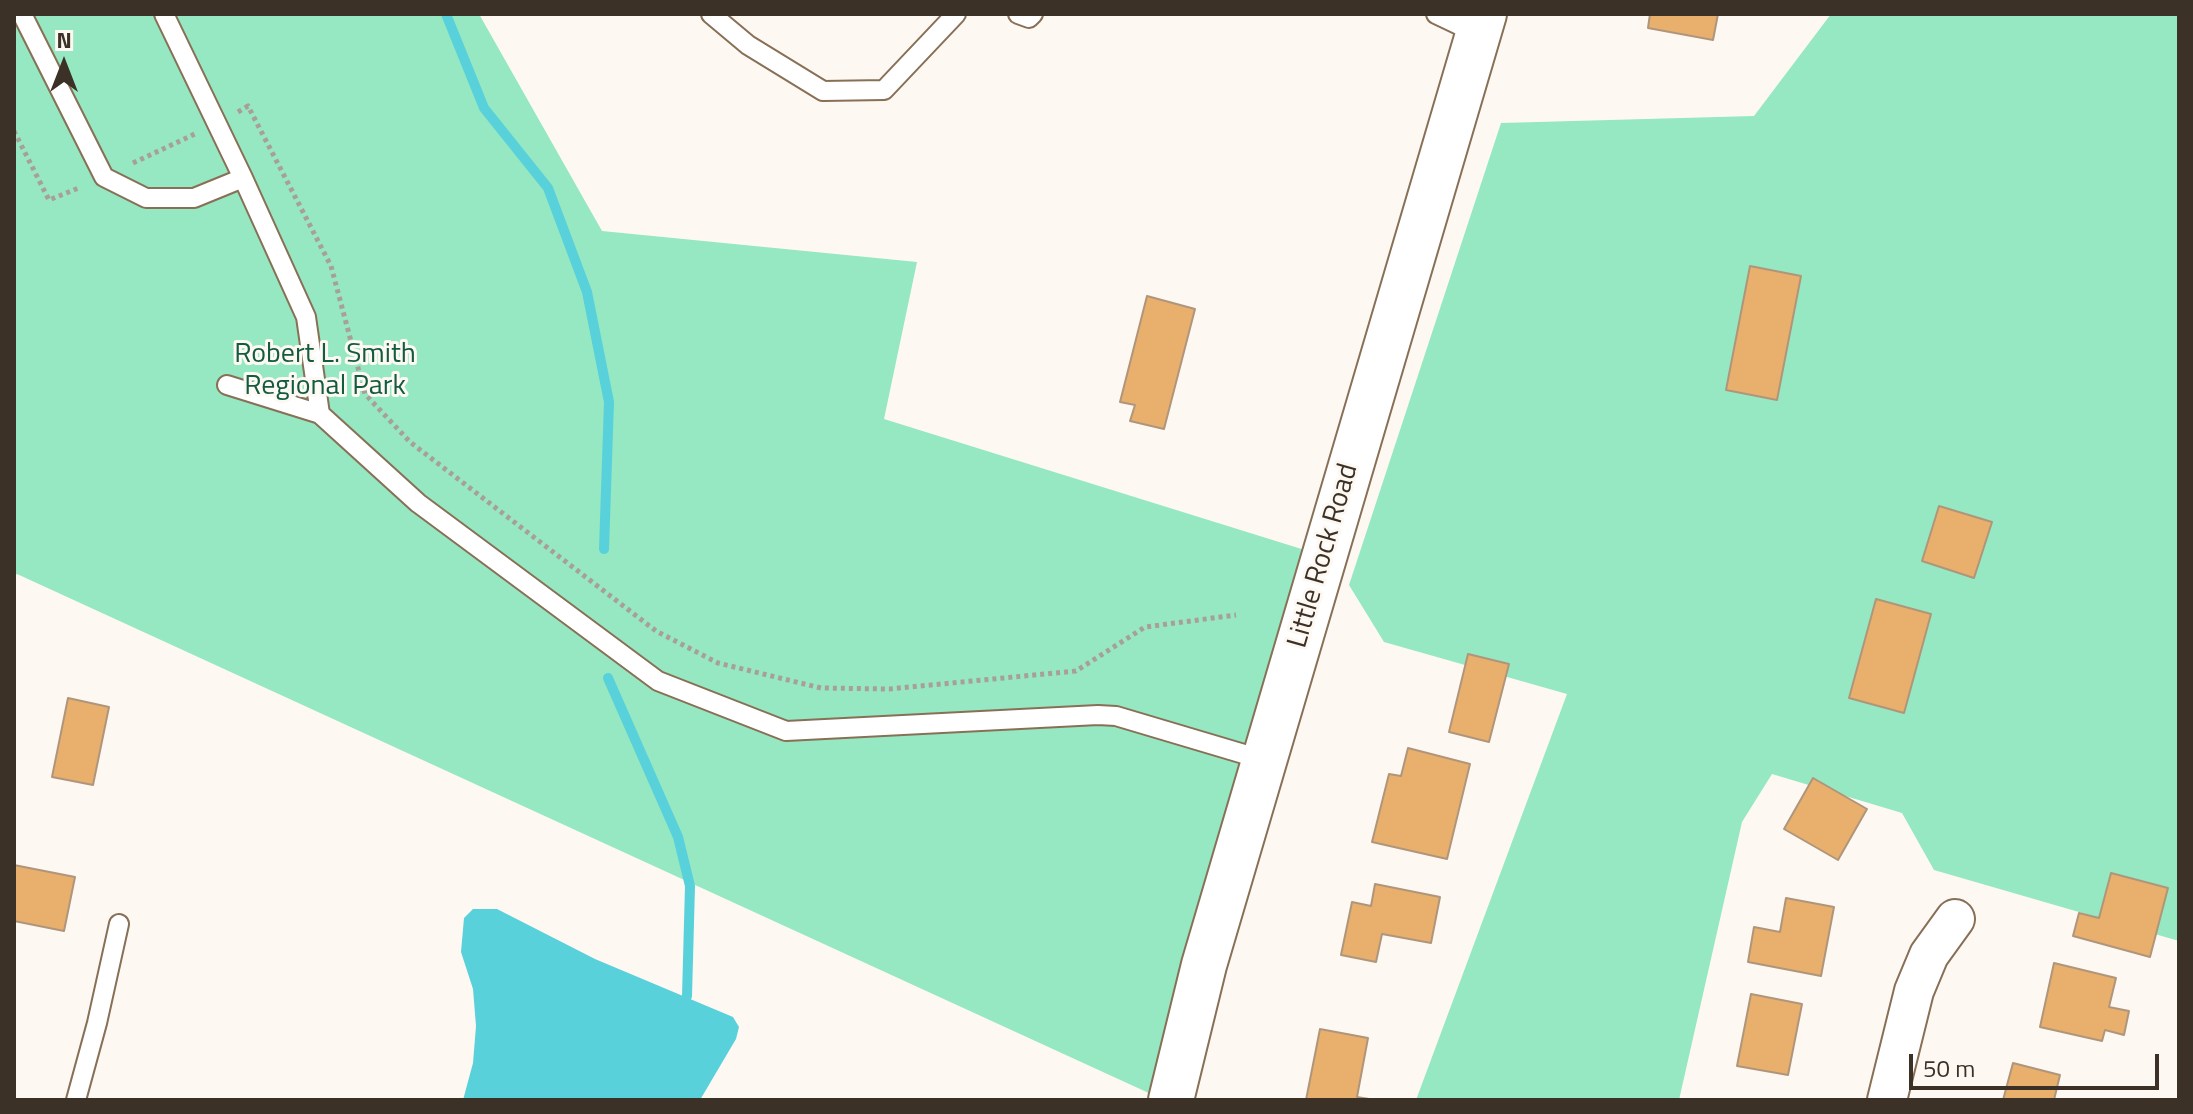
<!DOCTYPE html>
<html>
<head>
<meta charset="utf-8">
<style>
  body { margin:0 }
  #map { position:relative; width:2193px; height:1114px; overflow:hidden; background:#fef8f3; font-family:"Titillium Web",sans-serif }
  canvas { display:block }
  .frame { position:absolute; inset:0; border:16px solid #3b3126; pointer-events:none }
  .north { position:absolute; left:24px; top:24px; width:80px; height:80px; -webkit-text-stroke:6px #fef8f3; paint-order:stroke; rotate:0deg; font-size:22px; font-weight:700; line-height:32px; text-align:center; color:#3b3126 }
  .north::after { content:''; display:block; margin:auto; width:28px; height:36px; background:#3b3126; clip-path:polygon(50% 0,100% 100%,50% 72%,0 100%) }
  .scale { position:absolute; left:1909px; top:1054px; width:250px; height:36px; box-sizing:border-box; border:4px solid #3b3126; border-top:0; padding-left:10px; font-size:24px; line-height:28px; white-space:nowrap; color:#3b3126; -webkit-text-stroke:6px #fef8f3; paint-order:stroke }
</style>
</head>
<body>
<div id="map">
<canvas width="2193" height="1114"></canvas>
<div class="frame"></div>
<div class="north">N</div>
<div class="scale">50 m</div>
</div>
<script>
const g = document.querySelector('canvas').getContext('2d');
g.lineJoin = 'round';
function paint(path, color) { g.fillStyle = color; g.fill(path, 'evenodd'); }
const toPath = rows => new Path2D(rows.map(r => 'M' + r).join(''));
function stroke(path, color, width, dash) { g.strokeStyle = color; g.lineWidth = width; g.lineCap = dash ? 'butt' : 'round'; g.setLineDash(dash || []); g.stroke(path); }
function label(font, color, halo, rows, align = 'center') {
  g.font = font + ' "Titillium Web",sans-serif'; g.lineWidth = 6; g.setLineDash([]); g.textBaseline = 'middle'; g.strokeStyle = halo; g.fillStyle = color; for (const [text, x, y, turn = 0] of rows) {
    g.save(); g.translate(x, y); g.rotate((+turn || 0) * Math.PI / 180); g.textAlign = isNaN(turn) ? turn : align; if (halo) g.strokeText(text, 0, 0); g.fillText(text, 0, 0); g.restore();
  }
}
const green = toPath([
  [14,14,479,14,602,231,917,262,884,419,1324,556,1164,1100,17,574,14,576],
  [1831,14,2179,14,2179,941,1934,870,1902,813,1772,774,1742,822,1679,1100,1416,1100,1567,694,1384,642,1349,585,1501,123,1754,116]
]);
const water = toPath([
  [473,909,497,909,595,959,733,1017,739,1027,736,1039,700,1100,463,1100,473,1063,476,1026,473,989,461,952,464,918]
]);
const stream = toPath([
  [446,14,484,108,548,188,587,292,609,402,604,549],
  [608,678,678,837,690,886,687,996]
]);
const building = toPath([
  [1650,14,1718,14,1713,40,1648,28,1650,14],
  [1750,266,1801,276,1777,400,1726,390,1750,266],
  [1147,296,1195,309,1164,429,1130,421,1135,405,1120,402,1147,296],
  [1939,506,1992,522,1974,578,1922,561,1939,506],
  [1876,599,1931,614,1904,713,1849,698,1876,599],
  [1468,654,1509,664,1489,742,1449,732,1468,654],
  [68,698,109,707,93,785,52,777,68,698],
  [1408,748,1470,764,1447,859,1372,842,1389,774,1401,776,1408,748],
  [1813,778,1867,809,1838,860,1784,829,1813,778],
  [14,865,75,877,64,931,14,921,14,865],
  [2111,873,2168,888,2150,957,2073,936,2079,913,2099,918,2111,873],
  [1375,884,1440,897,1431,943,1382,934,1376,962,1341,955,1352,902,1371,906,1375,884],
  [1786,898,1834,907,1821,976,1748,962,1754,927,1780,932,1786,898],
  [2054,963,2116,978,2109,1007,2129,1011,2124,1035,2105,1030,2102,1041,2040,1027,2054,963],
  [1751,994,1802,1004,1788,1075,1737,1066,1751,994],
  [1320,1029,1368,1038,1357,1097,1375,1100,1306,1100,1320,1029],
  [2013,1063,2060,1075,2054,1100,2003,1100,2013,1063]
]);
const path = toPath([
  [238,112,248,106,331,266,365,394,410,442,656,631,718,663,821,688,889,689,1076,671,1145,627,1236,615],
  [14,131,49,200,81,187],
  [133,163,197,133]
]);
const lane = toPath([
  [22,14,104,177,146,198,194,198,243,178],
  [164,14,243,178,306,317,320,414],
  [711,14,748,45,823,91,884,90,956,14],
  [1018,14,1029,18,1033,14],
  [1436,14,1478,34],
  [227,385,320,414,418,503,658,681,786,731,1098,715,1116,716,1264,760],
  [76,1100,97,1023,119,924]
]);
const street = toPath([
  [1887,1100,1914,991,1929,955,1955,919]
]);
const secondary = toPath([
  [1171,1100,1204,965,1484,14]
]);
const parkNames = [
  ["Robert L. Smith",325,355],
  ["Regional Park",325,387]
];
const streetNames = [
  ["Little Rock Road",1324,556,-74]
];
paint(green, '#95e8c1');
paint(water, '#59d1da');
stroke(stream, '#59d1da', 10);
paint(building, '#e9af6d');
stroke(building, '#af967b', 2);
stroke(lane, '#887057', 22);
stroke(street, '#887057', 42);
stroke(secondary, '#887057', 48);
stroke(path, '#a8a098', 5, [4, 4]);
stroke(lane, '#fff', 18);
stroke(street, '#fff', 38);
stroke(secondary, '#fff', 44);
label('28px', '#125b40', '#fef8f3', parkNames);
label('28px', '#3b3126', '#fef8f3', streetNames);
</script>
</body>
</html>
